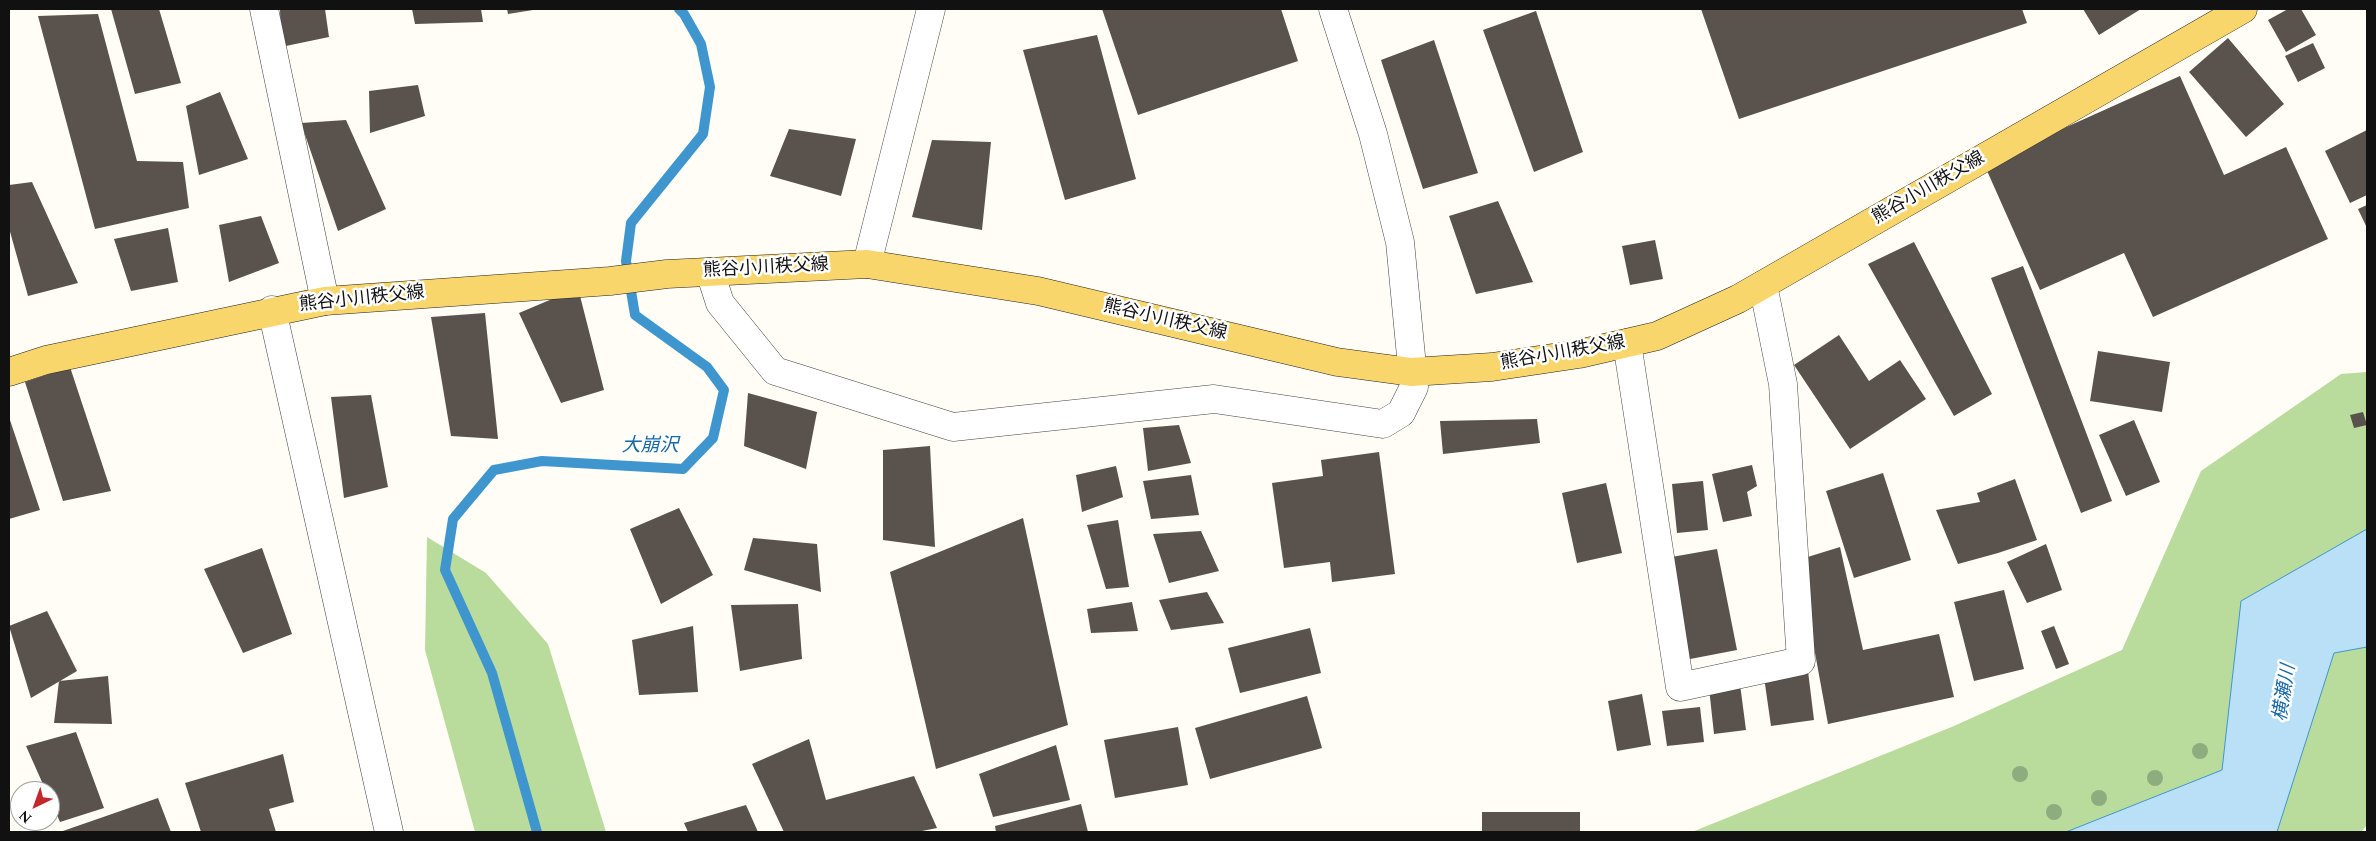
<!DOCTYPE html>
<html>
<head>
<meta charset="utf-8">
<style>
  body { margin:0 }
  #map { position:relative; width:2376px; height:841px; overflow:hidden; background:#fffdf5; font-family:Spectral,serif }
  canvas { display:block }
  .frame { position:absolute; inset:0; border:10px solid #111; pointer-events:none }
  .north { position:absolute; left:10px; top:781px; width:50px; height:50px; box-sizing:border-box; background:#fff; border:1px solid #a0a0a0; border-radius:50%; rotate:222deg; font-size:14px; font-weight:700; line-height:20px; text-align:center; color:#111 }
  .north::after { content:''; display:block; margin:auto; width:18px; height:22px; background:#c4262e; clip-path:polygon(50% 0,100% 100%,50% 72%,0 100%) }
</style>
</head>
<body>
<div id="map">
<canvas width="2376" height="841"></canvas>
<div class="frame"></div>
<div class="north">N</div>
</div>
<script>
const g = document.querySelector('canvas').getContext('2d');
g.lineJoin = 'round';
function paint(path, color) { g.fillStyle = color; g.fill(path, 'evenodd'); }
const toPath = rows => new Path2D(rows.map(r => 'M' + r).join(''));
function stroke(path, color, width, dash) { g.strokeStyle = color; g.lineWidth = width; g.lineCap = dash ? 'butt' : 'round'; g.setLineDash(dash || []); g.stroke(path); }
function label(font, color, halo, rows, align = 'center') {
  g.font = font + ' Spectral,"Noto Sans JP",serif'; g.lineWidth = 5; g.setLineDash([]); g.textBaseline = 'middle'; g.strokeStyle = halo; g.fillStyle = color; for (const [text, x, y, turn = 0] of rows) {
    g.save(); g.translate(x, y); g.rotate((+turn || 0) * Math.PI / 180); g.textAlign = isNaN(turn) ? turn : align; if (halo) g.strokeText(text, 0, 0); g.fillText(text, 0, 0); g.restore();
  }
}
const forest = toPath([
  [2367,372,2367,825,2361,832,1692,832,1954,726,2122,650,2201,471,2341,374],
  [427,537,486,573,548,644,606,832,475,832,425,650]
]);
const water = toPath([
  [2367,529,2367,647,2334,653,2277,832,2066,832,2222,770,2241,601,2367,529]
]);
const stream = toPath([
  [537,832,492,673,445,570,453,519,494,470,542,461,683,469,713,438,724,390,707,367,635,315,626,261,631,223,703,134,710,87,701,44,684,14,679,9]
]);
const building = toPath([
  [111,9,159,9,181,83,135,94],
  [280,9,325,9,329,37,281,47],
  [412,9,481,9,483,22,415,24],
  [507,9,533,9,533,10,508,14],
  [1102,9,1281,9,1298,61,1138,115],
  [1701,9,2022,9,2027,23,1739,119],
  [2083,9,2141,9,2099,35],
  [2288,9,2301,9,2316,35,2286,52,2268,20],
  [1536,11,1583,152,1534,172,1483,30],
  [98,14,137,161,183,162,189,208,95,229,38,16],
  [1097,35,1136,179,1065,200,1023,50],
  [2228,38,2284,104,2246,137,2189,72],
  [1434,40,1478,173,1423,189,1381,60],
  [2313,43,2325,68,2298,82,2285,56],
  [2180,76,2224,175,2286,147,2328,239,2153,317,2124,253,2040,290,1984,164],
  [418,85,425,116,370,133,369,91],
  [220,92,248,159,199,175,186,106],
  [346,120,386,209,338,231,301,123],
  [789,129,856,139,841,196,770,176],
  [2367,130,2367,195,2350,203,2325,151],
  [932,140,991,142,982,230,912,217],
  [32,182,78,283,28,296,9,228,9,185],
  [1498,201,1533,282,1476,294,1449,216],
  [2367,205,2367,228,2358,209],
  [261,216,279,263,229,282,219,225],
  [168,228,178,282,131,291,114,239],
  [1655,240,1663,279,1630,285,1622,246],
  [1914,242,1992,394,1954,416,1868,264],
  [2023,266,2112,501,2081,513,1991,278],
  [578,288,604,390,561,403,519,313],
  [485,313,498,439,451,436,431,317],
  [1839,335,1869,381,1900,360,1926,399,1850,449,1794,365],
  [2098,351,2170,362,2162,412,2090,401],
  [70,367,111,491,63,501,25,382],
  [748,393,817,412,806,469,744,446],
  [371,395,388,487,344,498,331,397],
  [2363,412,2367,425,2354,428,2350,415],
  [9,417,40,510,9,519],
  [1537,419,1540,443,1443,454,1440,421],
  [2134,420,2160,482,2126,496,2099,435],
  [1179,425,1191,463,1148,471,1143,428],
  [930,446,935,547,883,540,883,450],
  [1379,452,1395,574,1332,582,1330,562,1284,568,1272,483,1323,476,1321,460],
  [1752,465,1757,486,1747,492,1752,516,1723,522,1712,474],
  [1116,466,1123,497,1082,512,1076,475],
  [1883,473,1911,560,1854,578,1826,491],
  [1191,475,1199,515,1151,519,1143,481],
  [2015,479,2037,540,1998,553,1958,564,1936,510,1980,502,1977,493],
  [1703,481,1708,530,1677,533,1672,484],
  [1606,483,1622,553,1577,563,1562,493],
  [679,508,713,575,661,604,630,529],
  [1023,518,1068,725,936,769,890,572],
  [1118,520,1129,587,1106,589,1087,525],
  [1201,531,1219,571,1169,583,1153,534],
  [753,538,817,544,821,592,744,570],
  [2046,544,2062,590,2027,603,2007,562],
  [1840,547,1863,650,1939,634,1954,697,1828,724,1798,560],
  [262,548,292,634,243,653,204,569],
  [1717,549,1737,650,1685,660,1666,558],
  [2004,590,2024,669,1974,681,1954,602],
  [1207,592,1224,623,1171,630,1159,600],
  [1132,602,1138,631,1091,633,1087,609],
  [798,604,802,659,740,671,731,605],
  [47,611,77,671,31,698,9,626],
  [693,626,698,692,639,695,632,640],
  [2054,626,2069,664,2056,669,2041,631],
  [1310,628,1321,673,1240,693,1228,648],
  [1808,671,1814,720,1771,726,1764,677],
  [108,676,112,724,54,723,59,681],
  [1740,684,1746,730,1714,734,1709,688],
  [1642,694,1651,745,1617,751,1608,701],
  [1307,696,1322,748,1210,779,1195,728],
  [1700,707,1704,742,1667,746,1662,711],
  [1178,727,1188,785,1115,798,1104,740],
  [76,732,104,808,60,822,50,799,50,791,46,791,26,746],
  [809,739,826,800,914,776,937,828,917,832,784,832,752,764],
  [1056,745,1070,800,993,817,979,774],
  [283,754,294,802,269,809,276,832,201,832,185,783],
  [158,798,171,832,60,832],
  [1081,804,1088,832,996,832,995,826],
  [746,805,758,832,688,832,684,823],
  [1482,812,1580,812,1580,832,1482,832]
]);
const street = toPath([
  [264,9,325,301],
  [867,264,931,9],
  [710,272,720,303,775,371,953,427,1214,399,1383,424,1401,413,1414,387,1400,242,1373,134,1333,9],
  [272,310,389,832],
  [1627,343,1680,687,1801,661,1783,384,1763,285]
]);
const primary = toPath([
  [9,372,46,360,325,301,610,281,667,274,867,264,1038,291,1337,362,1411,372,1492,367,1579,354,1657,336,1738,299,2243,9]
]);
const trees = [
  [2200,751],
  [2020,774],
  [2155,778],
  [2099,798],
  [2054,812]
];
const streetNames = [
  ["熊谷小川秩父線",1929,189,-30],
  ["熊谷小川秩父線",766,269,-3],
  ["熊谷小川秩父線",362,300,-6],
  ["熊谷小川秩父線",1165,321,13],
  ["熊谷小川秩父線",1563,354,-10]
];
const waterNames = [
  ["大崩沢",650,447],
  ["横瀬川",2286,693,-81]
];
paint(forest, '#b9dc9c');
paint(water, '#b9e0f7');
stroke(water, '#3f96cf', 1);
stroke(stream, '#3f96cf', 10);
paint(building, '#5a524d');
stroke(street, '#444', 29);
stroke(primary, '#222', 29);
stroke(street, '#fff', 28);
stroke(primary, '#f9d66b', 28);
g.fillStyle = '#8dad7f';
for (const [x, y] of trees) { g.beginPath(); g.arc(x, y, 8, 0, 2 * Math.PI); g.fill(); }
label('18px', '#111', '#fff', streetNames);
label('italic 19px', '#1768a6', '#fff', waterNames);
</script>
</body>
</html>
